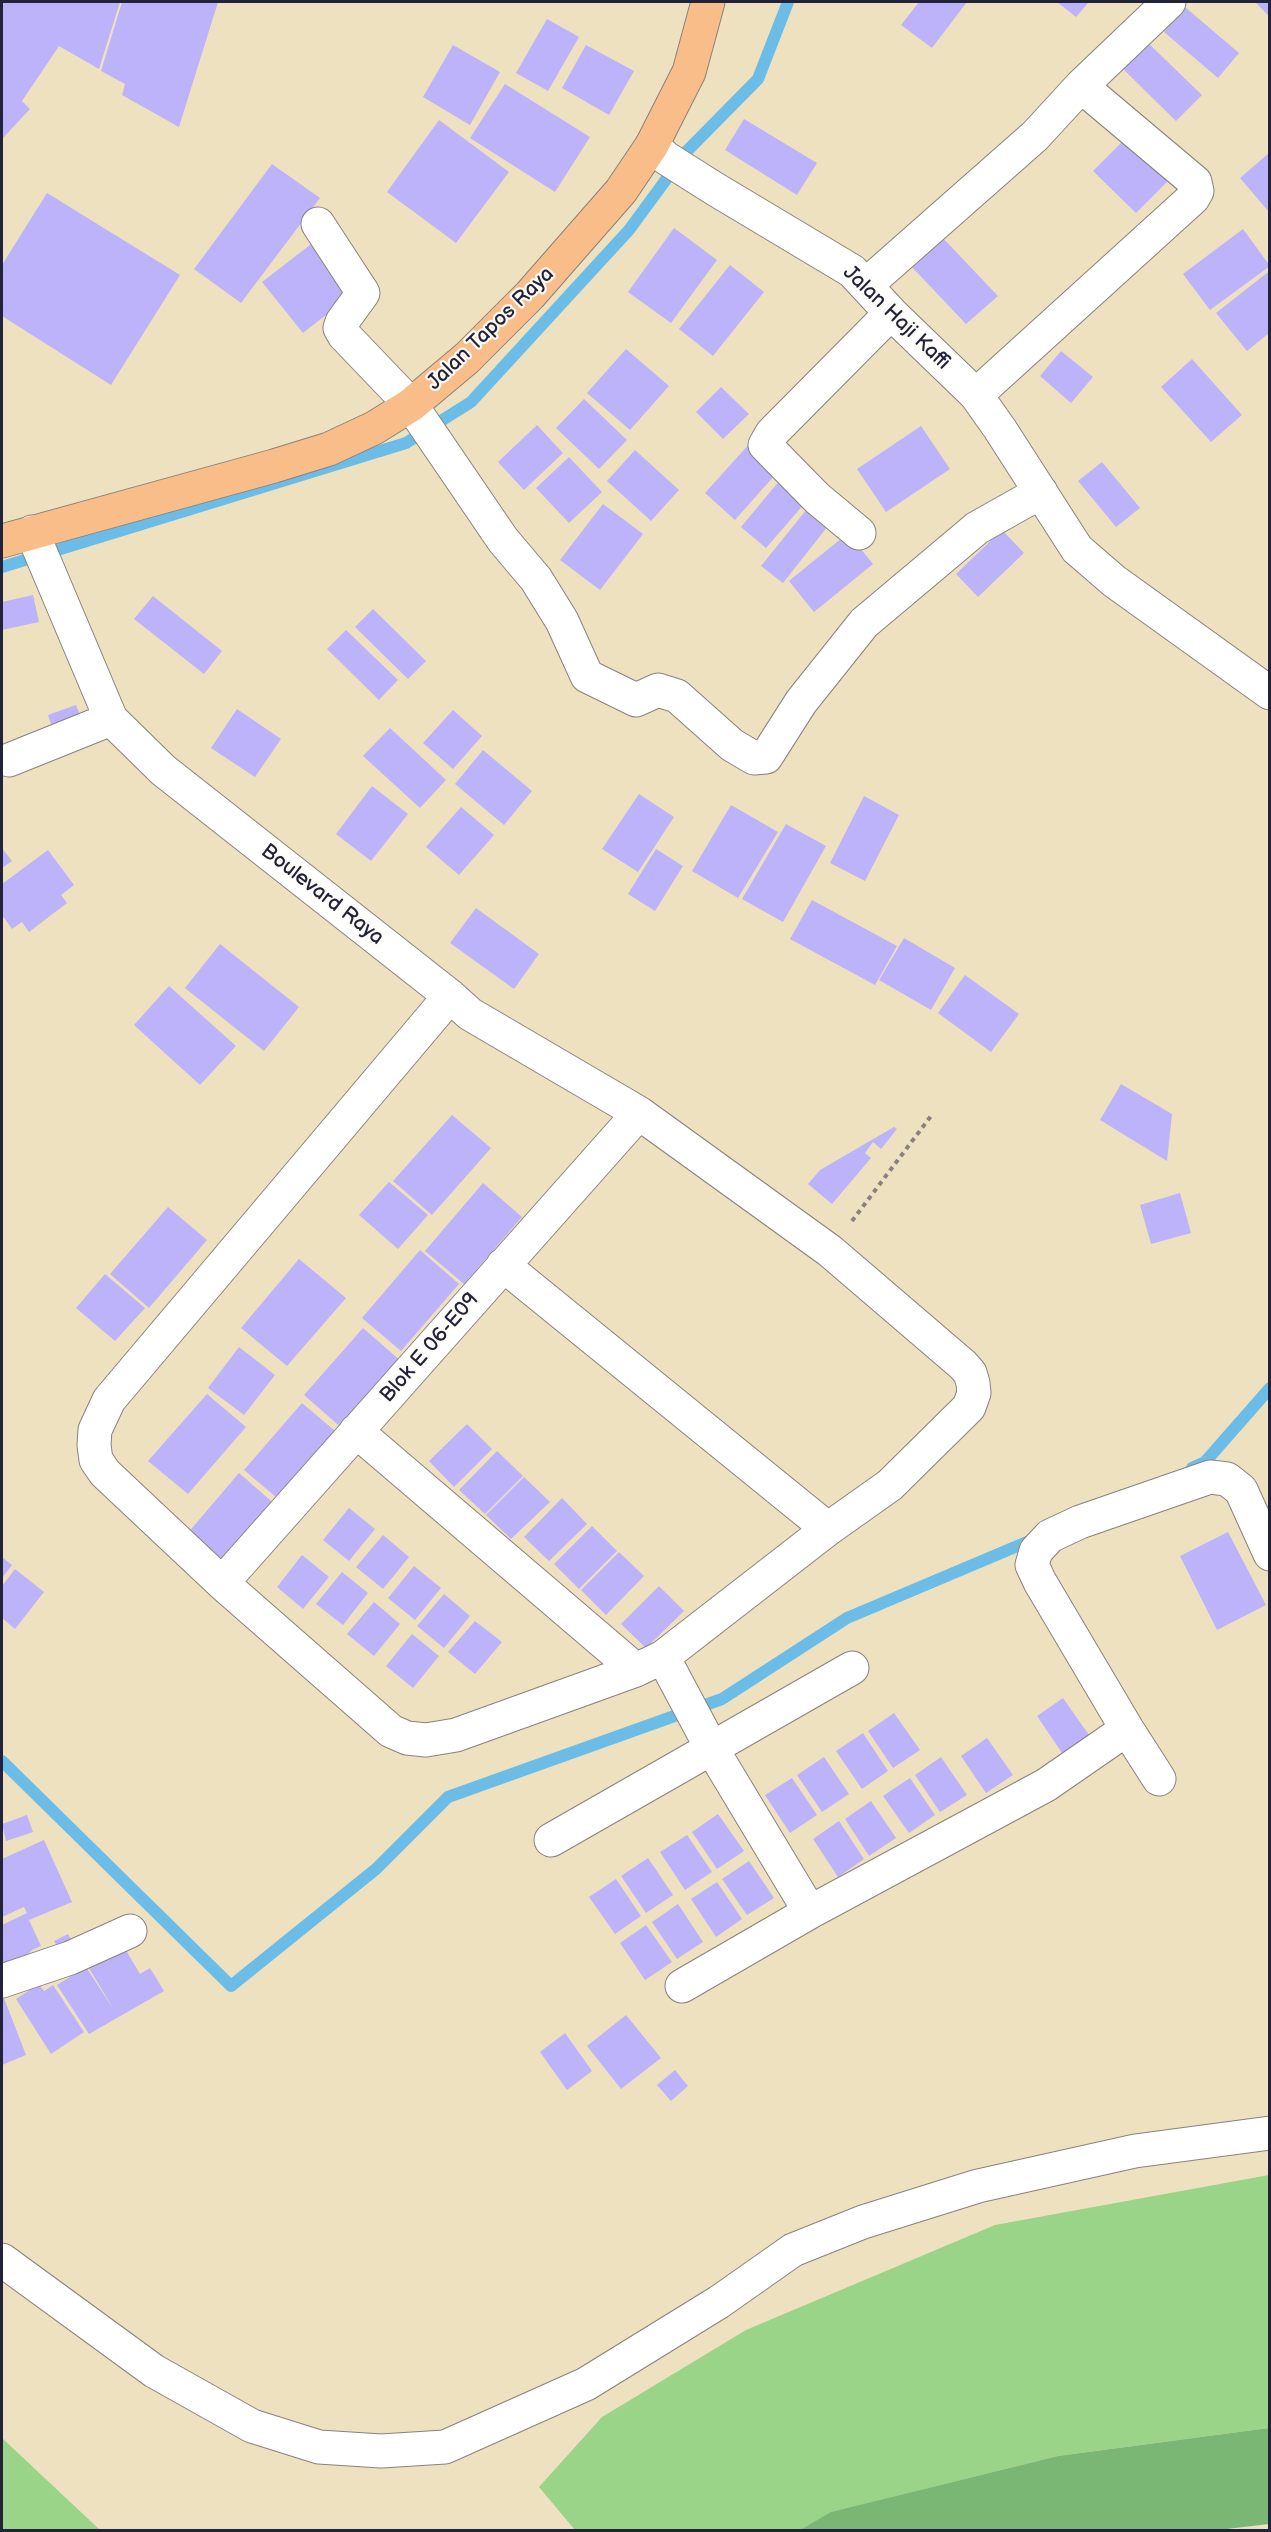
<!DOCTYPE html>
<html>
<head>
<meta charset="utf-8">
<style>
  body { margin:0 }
  #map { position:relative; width:1271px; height:2532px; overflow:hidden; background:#eee1c0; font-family:"Balsamiq Sans",sans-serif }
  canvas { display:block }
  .frame { position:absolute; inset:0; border:3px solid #22223b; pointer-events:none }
</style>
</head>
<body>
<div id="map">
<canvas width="1271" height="2532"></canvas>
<div class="frame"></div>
</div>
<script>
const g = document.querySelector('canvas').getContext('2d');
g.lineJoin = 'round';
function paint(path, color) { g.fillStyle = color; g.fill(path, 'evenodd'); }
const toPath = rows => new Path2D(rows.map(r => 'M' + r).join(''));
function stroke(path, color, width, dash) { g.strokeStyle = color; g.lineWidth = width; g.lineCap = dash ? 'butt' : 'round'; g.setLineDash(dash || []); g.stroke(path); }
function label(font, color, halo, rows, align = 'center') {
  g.font = font + ' "Balsamiq Sans",sans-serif'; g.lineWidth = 4.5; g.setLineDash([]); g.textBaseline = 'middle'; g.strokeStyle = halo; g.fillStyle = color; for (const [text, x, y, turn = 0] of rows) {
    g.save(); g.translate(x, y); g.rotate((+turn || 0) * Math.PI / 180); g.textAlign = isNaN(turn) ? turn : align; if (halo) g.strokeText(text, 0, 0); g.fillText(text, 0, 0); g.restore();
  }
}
const green = toPath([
  [1269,2175,1269,2428,1058,2456,832,2512,800,2530,575,2530,539,2487,602,2417,746,2330,995,2225],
  [2,2438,100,2530,2,2530]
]);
const forest = toPath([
  [1269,2428,1269,2524,1218,2530,800,2530,831,2512,1058,2456]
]);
const stream = toPath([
  [2,567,406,443,471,402,629,230,687,151,758,79,788,2],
  [1192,1468,1205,1462,1270,1388],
  [2,1761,231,1986,376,1869,448,1797,722,1699,847,1618,1034,1539]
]);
const building = toPath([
  [2,2,120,2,99,69,59,46,22,101,30,109,2,139],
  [122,2,218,2,179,127,122,95,125,84,101,71],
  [919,2,967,2,932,48,901,25],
  [1057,2,1089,2,1076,17],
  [1255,2,1269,2,1269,16],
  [1185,7,1239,53,1218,78,1164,32],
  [547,19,579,37,548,91,516,73],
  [1147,42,1202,95,1176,121,1122,68],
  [453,45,500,72,470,125,423,97],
  [586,45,634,71,609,115,562,88],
  [505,84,590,137,555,192,470,138],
  [744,119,817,163,797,195,725,150],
  [439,120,509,172,456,243,387,192],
  [1130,134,1173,176,1136,213,1093,171],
  [1269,153,1269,212,1240,178],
  [272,164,320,198,241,303,194,269],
  [47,193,180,275,111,385,2,316,2,265],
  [674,228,717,260,671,323,628,292],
  [1243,229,1270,266,1210,310,1183,274],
  [940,235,998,296,966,324,909,264],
  [319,238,359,289,303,333,262,282],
  [730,265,764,292,713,356,679,329],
  [1268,272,1269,333,1247,351,1216,313],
  [626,349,669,386,630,430,587,393],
  [1061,351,1093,377,1071,403,1040,376],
  [1192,359,1242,415,1211,442,1161,387],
  [721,387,749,414,723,439,696,412],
  [584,399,627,440,599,469,556,428],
  [537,425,563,453,524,490,498,462],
  [921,426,950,469,886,512,857,469],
  [751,442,781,468,735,520,705,493],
  [635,450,679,490,651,521,607,481],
  [569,457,602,492,569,523,536,488],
  [1102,462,1140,508,1116,527,1078,481],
  [785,474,811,496,766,548,741,527],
  [603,504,643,534,600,590,560,560],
  [811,504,832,521,783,583,761,566],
  [1002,530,1024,553,978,597,956,574],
  [848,533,873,564,814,612,789,581],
  [33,595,39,622,2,630,2,602],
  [153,596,222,651,204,674,134,619],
  [373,609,426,661,408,679,355,627],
  [346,630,398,680,379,700,327,649],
  [76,705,82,720,53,730,48,715],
  [237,709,281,739,255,777,211,748],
  [453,710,482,736,453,769,423,743],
  [390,728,446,780,420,808,363,756],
  [483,750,532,791,504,825,455,784],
  [372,786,408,814,371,861,336,834],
  [639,794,674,817,638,872,602,849],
  [864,796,899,815,865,881,830,863],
  [731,805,778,832,738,898,692,871],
  [461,807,494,835,459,875,426,847],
  [786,824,826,846,783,922,742,899],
  [2,848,12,861,2,868],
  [656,849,683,866,655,911,628,894],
  [48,850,74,885,61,895,67,903,29,932,22,922,12,929,2,915,2,884],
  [812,900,897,946,875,985,790,939],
  [476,908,539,954,514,989,450,943],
  [904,938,955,968,931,1010,879,980],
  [220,944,299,1007,264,1051,185,988],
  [965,975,1019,1014,991,1052,938,1013],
  [169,986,236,1046,200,1085,134,1025],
  [1121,1084,1172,1114,1167,1161,1100,1120],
  [452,1115,491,1148,432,1215,393,1181],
  [894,1127,897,1129,881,1149,873,1142,865,1153,871,1158,832,1204,808,1184,820,1170],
  [389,1182,428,1215,398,1249,359,1215],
  [483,1183,522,1217,464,1284,425,1251],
  [1180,1193,1191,1233,1151,1244,1140,1205],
  [168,1207,207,1240,149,1308,110,1274],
  [420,1250,459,1284,401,1351,362,1318],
  [299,1259,346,1298,287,1366,241,1328],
  [105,1274,145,1308,115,1341,76,1308],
  [363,1328,402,1362,343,1429,304,1395],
  [239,1347,275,1375,244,1415,208,1388],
  [207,1394,246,1427,188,1494,148,1461],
  [302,1403,341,1436,283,1503,244,1470],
  [467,1424,492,1449,454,1487,429,1461],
  [497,1451,523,1476,485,1514,459,1490],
  [239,1473,278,1507,220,1574,181,1541],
  [524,1477,550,1502,511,1539,486,1515],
  [562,1498,587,1524,549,1561,524,1537],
  [349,1508,375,1529,349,1561,323,1540],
  [592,1526,617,1551,579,1589,554,1564],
  [1228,1532,1266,1605,1217,1630,1180,1556],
  [383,1535,409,1557,383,1589,356,1567],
  [619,1552,644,1576,606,1615,581,1590],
  [302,1555,329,1577,303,1609,277,1587],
  [2,1557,12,1565,2,1578],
  [414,1566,441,1588,415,1620,388,1598],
  [15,1569,44,1592,15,1629,2,1618,2,1586],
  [342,1572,368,1593,343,1625,316,1604],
  [659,1586,684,1611,646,1648,621,1624],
  [444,1594,470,1616,444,1648,417,1626],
  [374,1602,400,1624,374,1656,347,1634],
  [475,1621,502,1642,475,1674,448,1652],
  [412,1634,439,1656,413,1688,386,1666],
  [1063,1698,1089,1735,1062,1753,1037,1716],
  [894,1713,920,1750,893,1768,868,1731],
  [863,1733,888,1771,862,1789,836,1751],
  [987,1738,1013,1775,986,1793,961,1756],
  [824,1757,849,1794,822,1812,797,1775],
  [941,1757,967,1795,940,1812,915,1775],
  [792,1778,817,1815,790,1833,765,1795],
  [910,1778,935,1815,909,1833,883,1796],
  [871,1801,896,1838,869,1856,845,1819],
  [718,1814,744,1851,717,1869,692,1832],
  [27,1815,33,1832,6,1841,2,1824],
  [839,1821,864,1859,838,1877,813,1839],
  [687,1835,712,1872,685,1890,660,1852],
  [44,1840,72,1902,29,1920,41,1946,32,1950,12,1970,2,1975,2,1925,27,1913,24,1907,2,1917,2,1859],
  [648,1858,673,1895,646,1913,621,1876],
  [749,1861,774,1898,747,1915,722,1879],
  [616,1879,641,1916,615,1934,589,1897],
  [717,1882,742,1919,716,1937,691,1899],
  [678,1904,703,1942,677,1959,652,1922],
  [646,1925,672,1962,645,1980,620,1943],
  [68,1934,76,1949,63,1956,54,1941],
  [121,1942,140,1974,150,1968,164,1991,89,2034,57,1985,86,1967,114,2010,86,1963],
  [39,1984,44,1991,53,1985,84,2032,51,2054,16,1999],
  [2,1993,26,2055,2,2065],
  [626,2015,661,2058,621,2089,587,2046],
  [565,2033,592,2071,567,2090,540,2052],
  [675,2070,688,2086,671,2101,657,2085]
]);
const path = toPath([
  [852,1221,931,1116]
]);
const minor = toPath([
  [652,145,666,158,715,189,852,271,891,313,976,395,1000,429,1077,549,1114,581,1270,693],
  [318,224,363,293,342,322,340,328,344,335,411,405,503,540,536,579,562,621,587,676,636,700,658,690,677,696,732,745,754,758,766,757,801,702,864,623,977,528,1041,492],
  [866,285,1035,136,1081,86,1169,2],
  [976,395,1193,198,1197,191,1195,182,1081,86],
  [32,532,111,719,163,770,450,996,470,1014,639,1113,830,1251,963,1365,970,1373,973,1383,974,1393,969,1407,890,1485,828,1529,663,1657,636,1670,456,1735,426,1740,407,1738,391,1731,222,1583,105,1473,96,1460,94,1445,95,1430,109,1400,450,996],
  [859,533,817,498,765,445,772,433,891,313],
  [9,760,111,719],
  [503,1265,828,1529],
  [356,1431,636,1670],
  [222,1583,639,1113],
  [663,1657,712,1749,810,1912],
  [1159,1779,1127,1729,1040,1582,1032,1565,1036,1551,1050,1536,1080,1522,1210,1477,1227,1479,1241,1490,1270,1554],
  [551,1840,852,1668],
  [2,1981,70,1958,130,1931],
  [682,1986,810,1912,1046,1785,1127,1729],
  [2,2260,154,2371,252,2426,319,2447,381,2451,445,2447,586,2384,719,2302,793,2250,863,2222,978,2186,1135,2151,1270,2133]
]);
const major = toPath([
  [2,541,274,466,329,449,374,428,411,405,467,358,530,295,621,191,652,145,689,72,708,2]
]);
const streetNames = [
  ["Jalan Haji Kaffi",896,318,44],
  ["Jalan Tapos Raya",491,329,-44],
  ["Boulevard Raya",322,895,38],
  ["Blok E 06-E09",430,1348,-49]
];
paint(green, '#99d488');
paint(forest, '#7ab674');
stroke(stream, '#6bbde7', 12);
paint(building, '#bcb3fa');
stroke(minor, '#88827e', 35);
stroke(major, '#88827e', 35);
stroke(path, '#88827e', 4, [4.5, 4.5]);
stroke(minor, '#fff', 33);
stroke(major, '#f8bd88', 33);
label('21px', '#22223b', '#fdfcf7', streetNames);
</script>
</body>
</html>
